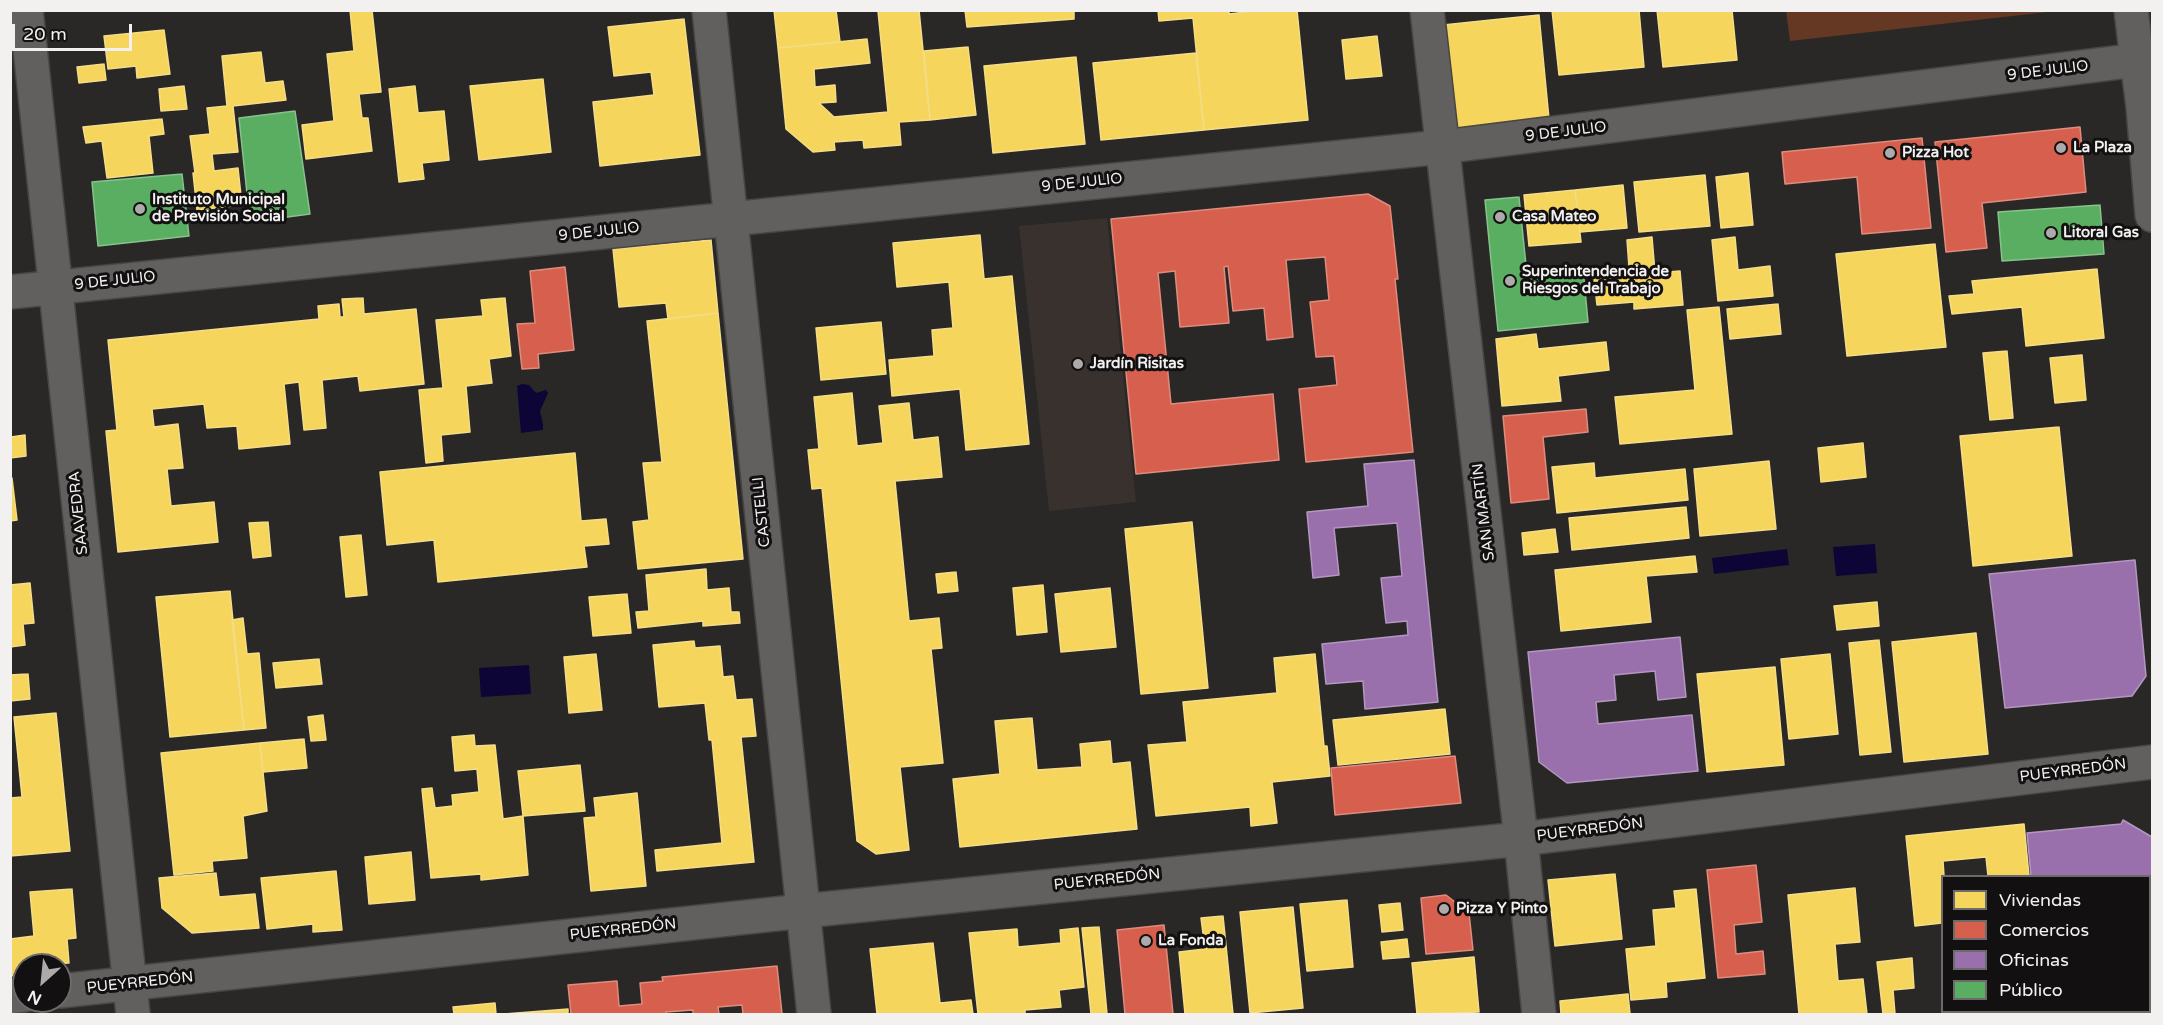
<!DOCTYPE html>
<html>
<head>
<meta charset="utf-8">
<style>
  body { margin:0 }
  #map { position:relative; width:2163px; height:1025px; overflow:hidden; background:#292827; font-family:"Varela Round",sans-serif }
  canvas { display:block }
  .frame { position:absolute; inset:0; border:12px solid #f3f1f0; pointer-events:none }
  .legend { position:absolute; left:1941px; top:875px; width:210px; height:138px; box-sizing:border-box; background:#121010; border:2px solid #6c6a6a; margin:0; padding:8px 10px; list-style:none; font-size:18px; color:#f3f1f0 }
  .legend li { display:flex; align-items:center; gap:12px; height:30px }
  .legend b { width:30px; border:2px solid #6c6a6a }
  .north { position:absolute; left:12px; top:953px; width:60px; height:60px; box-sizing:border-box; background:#121010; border:2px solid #6c6a6a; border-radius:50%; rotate:207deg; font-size:16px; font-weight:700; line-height:24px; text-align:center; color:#f3f1f0 }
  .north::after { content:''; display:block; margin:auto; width:21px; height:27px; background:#acabaa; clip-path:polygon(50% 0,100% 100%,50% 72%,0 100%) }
  .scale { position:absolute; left:12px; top:24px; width:120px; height:27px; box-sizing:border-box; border:3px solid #f3f1f0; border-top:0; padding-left:8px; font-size:18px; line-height:21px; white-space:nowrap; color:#f3f1f0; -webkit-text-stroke:4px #121010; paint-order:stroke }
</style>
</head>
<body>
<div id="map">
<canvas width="2163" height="1025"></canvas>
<div class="frame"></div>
<ul class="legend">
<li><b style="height:16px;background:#f6d55c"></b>Viviendas</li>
<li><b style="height:16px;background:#d6604d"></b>Comercios</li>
<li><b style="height:16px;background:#9970ab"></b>Oficinas</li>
<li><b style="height:16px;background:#5aae61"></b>Público</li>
</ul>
<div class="north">N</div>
<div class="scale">20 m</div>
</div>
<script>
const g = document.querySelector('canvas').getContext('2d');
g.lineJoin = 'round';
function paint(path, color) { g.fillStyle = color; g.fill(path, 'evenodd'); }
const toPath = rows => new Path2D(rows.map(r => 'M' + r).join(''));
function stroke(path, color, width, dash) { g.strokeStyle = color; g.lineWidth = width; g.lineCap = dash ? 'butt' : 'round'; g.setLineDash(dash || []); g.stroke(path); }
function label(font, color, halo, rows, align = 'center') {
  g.font = font + ' "Varela Round",sans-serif'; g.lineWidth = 6; g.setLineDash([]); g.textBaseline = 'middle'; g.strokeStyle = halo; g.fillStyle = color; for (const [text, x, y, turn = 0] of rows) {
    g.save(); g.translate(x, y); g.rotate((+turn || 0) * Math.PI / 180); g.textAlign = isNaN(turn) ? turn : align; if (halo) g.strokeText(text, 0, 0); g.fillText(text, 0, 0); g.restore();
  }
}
const built = toPath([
  [1107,218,1136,502,1049,511,1019,226]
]);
const green = toPath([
  [1786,10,2057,10,2057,11,1790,41]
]);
const water = toPath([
  [522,384,529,385,536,393,546,390,548,393,540,411,543,424,543,430,521,433,517,386],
  [1875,544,1877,573,1836,576,1833,547],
  [1787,549,1789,565,1714,574,1712,558],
  [529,665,531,694,481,697,479,668]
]);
const homes = toPath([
  [350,10,372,10,381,92,359,94,362,118,368,118,372,151,306,159,302,125,334,121,327,54,354,51,350,10],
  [774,10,836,10,840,42,778,48,774,10],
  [919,10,930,120,899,122,901,145,864,148,863,140,834,142,835,150,813,152,786,129,778,48,867,39,870,63,814,69,815,87,835,85,836,102,819,103,834,117,888,112,878,11,919,10],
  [965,10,1074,10,1074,19,967,27,965,10],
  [1158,10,1229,10,1229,14,1262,10,1297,10,1308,120,1204,130,1193,18,1159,21,1158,10],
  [1552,10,1639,10,1644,67,1559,75,1552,10],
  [1657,10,1732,10,1737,60,1663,67,1657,10],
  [1539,15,1549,119,1454,129,1443,25,1539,15],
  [684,19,700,155,600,166,593,102,654,95,651,72,614,76,608,27,684,19],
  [164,30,170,74,137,78,136,66,108,69,104,36,164,30],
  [1377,36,1382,76,1346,79,1342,40,1377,36],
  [968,47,976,115,930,120,924,51,968,47],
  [261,52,265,83,283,81,286,100,233,106,238,152,212,154,214,171,238,168,242,205,197,210,193,173,195,173,190,136,210,134,207,108,227,106,222,56,261,52],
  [1196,53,1204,130,1101,140,1093,63,1196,53],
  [1076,57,1085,144,993,153,984,66,1076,57],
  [104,64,106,80,79,83,77,67,104,64],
  [543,79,551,152,479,160,470,86,543,79],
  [184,86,187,109,161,111,159,89,184,86],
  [415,86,418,113,444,111,449,160,422,163,424,179,399,182,389,89,415,86],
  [162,119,164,134,149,136,153,173,107,178,102,141,86,143,83,127,162,119],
  [1748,173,1753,225,1721,228,1716,177,1748,173],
  [1705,175,1710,226,1639,232,1634,182,1705,175],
  [1623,185,1627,228,1580,232,1575,190,1623,185],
  [1575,190,1581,242,1529,246,1524,195,1575,190],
  [980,235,984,279,1012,276,1029,444,966,450,960,389,892,396,889,360,934,356,932,330,953,328,949,282,897,287,893,243,980,235],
  [1652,237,1655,273,1680,271,1683,305,1634,309,1634,302,1597,305,1593,270,1629,267,1627,240,1652,237],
  [1735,237,1738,270,1770,266,1773,296,1718,301,1712,240,1735,237],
  [711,240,718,313,668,319,666,303,619,307,613,249,711,240],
  [1935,244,1946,347,1847,356,1836,254,1935,244],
  [2097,269,2104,338,2026,346,2022,307,1952,314,1949,296,1974,294,1972,281,2097,269],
  [363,298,364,314,416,309,424,384,360,391,358,376,322,380,326,428,304,430,299,382,284,384,290,444,239,449,237,426,207,428,204,404,152,409,154,427,178,424,183,468,167,469,171,506,214,502,218,542,118,552,106,431,117,430,108,340,319,319,318,306,339,304,340,317,344,317,342,299,363,298],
  [505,298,511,356,489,359,492,383,466,386,470,432,441,435,443,461,426,463,419,390,443,388,436,320,483,316,481,300,505,298],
  [1778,304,1781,334,1730,339,1727,309,1778,304],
  [1719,307,1732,434,1620,444,1615,397,1695,390,1687,310,1719,307],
  [718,313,743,559,638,569,633,522,649,520,643,463,662,462,647,321,718,313],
  [881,322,886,374,821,380,816,328,881,322],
  [1536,334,1538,349,1606,342,1609,370,1558,376,1561,401,1502,406,1496,339,1536,334],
  [2007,351,2013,418,1990,420,1983,353,2007,351],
  [2082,355,2086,400,2055,403,2050,358,2082,355],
  [852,393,857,446,883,443,879,406,909,403,913,440,938,437,942,477,895,481,909,621,939,618,942,648,931,649,943,763,900,767,909,850,876,854,857,841,822,488,812,489,808,450,819,449,814,397,852,393],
  [2059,427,2072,556,1973,566,1960,436,2059,427],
  [10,428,11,437,25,435,26,456,10,458,10,428],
  [1863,443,1866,477,1821,482,1818,448,1863,443],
  [575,453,581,521,606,519,609,544,584,546,587,567,438,582,434,540,387,545,380,472,575,453],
  [1769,461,1776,529,1700,536,1694,469,1769,461],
  [1594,463,1595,478,1685,469,1688,500,1557,513,1552,467,1594,463],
  [10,478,12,478,17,520,10,521,10,478],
  [1686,507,1689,538,1572,550,1569,518,1686,507],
  [268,522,271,556,253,558,249,523,268,522],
  [1192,522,1208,688,1141,694,1125,529,1192,522],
  [1555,529,1558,552,1524,555,1522,533,1555,529],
  [361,535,367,595,346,597,340,537,361,535],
  [1695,556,1697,572,1646,576,1651,622,1561,631,1555,570,1695,556],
  [706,569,707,590,729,588,731,612,739,612,740,623,703,626,703,621,638,628,636,612,649,611,646,575,706,569],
  [956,572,958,591,938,593,936,574,956,572],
  [30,583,34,623,23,624,25,645,10,647,10,585,30,583],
  [1043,585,1047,632,1017,635,1013,588,1043,585],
  [1110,588,1116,647,1061,652,1055,594,1110,588],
  [230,591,244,730,170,737,156,597,230,591],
  [627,594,631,633,593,636,589,597,627,594],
  [1877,602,1879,626,1837,630,1834,606,1877,602],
  [243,618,247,654,259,653,266,728,244,730,232,620,243,618],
  [1976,633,1988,754,1904,762,1892,642,1976,633],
  [1879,640,1891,752,1860,755,1849,643,1879,640],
  [694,641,695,648,720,646,723,677,733,676,736,700,752,699,756,736,741,737,754,862,657,871,655,850,722,843,712,740,709,740,705,703,659,707,653,645,694,641],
  [596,654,602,710,569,713,564,657,596,654],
  [1315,654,1324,746,1327,746,1330,776,1272,782,1277,823,1251,826,1250,807,1156,816,1148,745,1187,742,1183,702,1277,693,1274,658,1315,654],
  [1830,654,1838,734,1789,739,1781,659,1830,654],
  [319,659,322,684,276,688,273,663,319,659],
  [1775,667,1784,765,1707,772,1697,674,1775,667],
  [28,674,30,699,10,701,10,675,28,674],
  [1445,709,1450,754,1338,765,1333,720,1445,709],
  [56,713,70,851,10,856,10,798,22,797,14,717,56,713],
  [323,715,326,740,311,741,308,717,323,715],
  [1032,718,1037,770,1082,767,1080,744,1110,741,1112,764,1130,762,1137,829,960,847,953,779,1000,774,995,721,1032,718],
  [474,735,475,746,495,745,503,819,523,816,528,875,481,880,481,874,431,878,422,789,432,788,435,808,453,806,452,795,479,792,477,769,455,771,452,737,474,735],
  [304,739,307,768,263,772,260,743,304,739],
  [260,743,267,811,243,816,247,858,212,861,213,871,174,875,161,753,260,743],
  [580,765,585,811,523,816,518,771,580,765],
  [637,793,646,886,591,891,584,818,596,817,594,798,637,793],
  [2024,824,2029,876,1988,876,1986,857,1943,861,1944,876,1942,876,1942,923,1915,926,1906,836,2024,824],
  [411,852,415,900,369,904,365,857,411,852],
  [336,871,342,930,313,932,313,924,267,929,261,878,336,871],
  [216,873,219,897,255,894,259,928,192,933,162,908,159,878,216,873],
  [1615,874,1622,939,1555,946,1548,880,1615,874],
  [1855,888,1860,942,1835,944,1838,981,1863,979,1867,1014,1799,1014,1788,895,1855,888],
  [72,889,76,938,67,939,69,963,24,965,24,967,20,968,21,975,10,976,10,939,34,936,30,892,72,889],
  [1696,889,1705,978,1666,982,1667,997,1631,1000,1626,949,1656,946,1653,910,1676,908,1674,891,1696,889],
  [1347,900,1353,967,1307,971,1300,904,1347,900],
  [1400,903,1403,930,1382,932,1379,905,1400,903],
  [1293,907,1303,1008,1250,1013,1240,912,1293,907],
  [1223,916,1233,1014,1185,1014,1179,952,1205,949,1201,918,1223,916],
  [1099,927,1107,1014,1091,1014,1082,928,1099,927],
  [1078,928,1084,987,1059,990,1061,1007,1025,1010,1025,1014,978,1014,969,933,1017,929,1018,947,1061,943,1060,930,1078,928],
  [1407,939,1409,957,1383,959,1381,942,1407,939],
  [933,943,940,1003,971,1000,973,1014,877,1014,870,949,933,943],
  [1474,957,1479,1012,1417,1014,1412,963,1474,957],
  [1912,958,1914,988,1893,990,1895,1014,1883,1014,1877,962,1912,958],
  [1628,994,1630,1014,1561,1014,1560,1001,1628,994],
  [495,1003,496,1014,454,1014,453,1007,495,1003],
  [568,1009,568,1014,504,1014,568,1009]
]);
const shops = toPath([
  [2080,127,2086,192,1982,203,1987,248,1946,252,1935,142,2080,127],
  [1922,138,1931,228,1862,234,1857,177,1785,184,1782,152,1922,138],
  [1368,194,1390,206,1398,279,1395,279,1413,452,1306,462,1299,389,1337,385,1334,356,1316,357,1310,302,1329,300,1325,257,1286,260,1293,337,1267,340,1264,308,1233,311,1228,266,1224,267,1229,323,1180,327,1175,271,1158,273,1171,404,1273,394,1279,460,1136,474,1111,219,1368,194],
  [565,267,574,350,538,354,539,368,522,369,517,324,535,323,530,271,565,267],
  [1586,409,1588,432,1543,437,1549,499,1511,503,1503,416,1586,409],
  [1455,756,1461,803,1335,815,1331,768,1455,756],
  [1756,865,1762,922,1734,925,1736,954,1763,951,1765,974,1718,978,1707,870,1756,865],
  [1446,895,1469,913,1473,950,1426,954,1421,898,1446,895],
  [1164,925,1173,1014,1125,1014,1117,930,1164,925],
  [777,966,782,1014,743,1014,742,1005,718,1007,719,1014,693,1014,693,1010,666,1012,666,1014,571,1014,568,985,617,981,619,1006,642,1004,640,983,663,981,662,977,777,966]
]);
const offices = toPath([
  [1414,460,1438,702,1365,709,1363,681,1326,684,1322,644,1408,635,1407,621,1386,623,1381,578,1402,576,1397,523,1334,528,1339,575,1313,578,1307,512,1368,506,1364,464,1414,460],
  [2135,560,2146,676,2132,696,2005,708,1989,574,2135,560],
  [1680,637,1686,697,1658,700,1655,671,1614,675,1616,700,1596,702,1598,724,1692,715,1698,771,1567,783,1539,762,1528,652,1680,637],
  [2123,820,2152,837,2152,952,2150,953,2150,876,2031,876,2027,833,2121,824,2123,820]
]);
const public = toPath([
  [295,111,310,214,250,222,239,118,295,111],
  [182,174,189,236,98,246,92,182,182,174],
  [1519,197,1527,275,1583,269,1588,322,1498,331,1485,200,1519,197],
  [2100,205,2104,254,2002,261,1998,212,2100,205]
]);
const street = toPath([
  [26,10,133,1014],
  [709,10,814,1014],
  [1427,10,1521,839,1539,1014],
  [10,292,1442,147,2137,60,2143,107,2152,215],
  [60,991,803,911,1521,839,2152,762],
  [10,997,24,995]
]);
const secondary = toPath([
  [2131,10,2137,60,2152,59]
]);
const markers = [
  [2061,148,6,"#acabaa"],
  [1890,153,6,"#acabaa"],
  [140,209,6,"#acabaa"],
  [1500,217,6,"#acabaa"],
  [2051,233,6,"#acabaa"],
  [1510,281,6,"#acabaa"],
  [1078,364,6,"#acabaa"],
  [1444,909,6,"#acabaa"],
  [1146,941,6,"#acabaa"]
];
const streetNames = [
  ["9 DE JULIO",2048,71,-7],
  ["9 DE JULIO",1566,132,-7],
  ["9 DE JULIO",1082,183,-6],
  ["9 DE JULIO",599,232,-6],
  ["9 DE JULIO",115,281,-6],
  ["CASTELLI",762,512,-96],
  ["SAN MARTÍN",1484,512,-97],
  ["SAAVEDRA",79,513,-96],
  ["PUEYRREDÓN",2073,771,-7],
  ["PUEYRREDÓN",1590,830,-7],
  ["PUEYRREDÓN",1107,880,-6],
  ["PUEYRREDÓN",623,930,-6],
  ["PUEYRREDÓN",140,983,-6]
];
const poiNames = [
  ["La Plaza",2073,148],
  ["Pizza Hot",1902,153],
  ["Instituto Municipal",152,200],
  ["de Previsión Social",152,217],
  ["Casa Mateo",1512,217],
  ["Litoral Gas",2063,233],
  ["Superintendencia de",1522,272],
  ["Riesgos del Trabajo",1522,289],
  ["Jardín Risitas",1090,364],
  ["Pizza Y Pinto",1456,909],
  ["La Fonda",1158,941]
];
paint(built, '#39312e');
paint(green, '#653824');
paint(water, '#0d0536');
paint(homes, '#f6d55c');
stroke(homes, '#f5dd88', 1.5);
paint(shops, '#d6604d');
stroke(shops, '#df8c7e', 1.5);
paint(offices, '#9970ab');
stroke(offices, '#b497c0', 1.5);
paint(public, '#5aae61');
stroke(public, '#88c28c', 1.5);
stroke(street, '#474645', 36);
stroke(secondary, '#474645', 36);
stroke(street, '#61605f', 33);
stroke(secondary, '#61605f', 33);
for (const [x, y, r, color] of markers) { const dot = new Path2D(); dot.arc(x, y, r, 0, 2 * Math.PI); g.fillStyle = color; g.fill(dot); stroke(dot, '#121010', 2); }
label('15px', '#f3f1f0', '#121010', streetNames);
label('bold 15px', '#f3f1f0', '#121010', poiNames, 'left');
</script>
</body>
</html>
